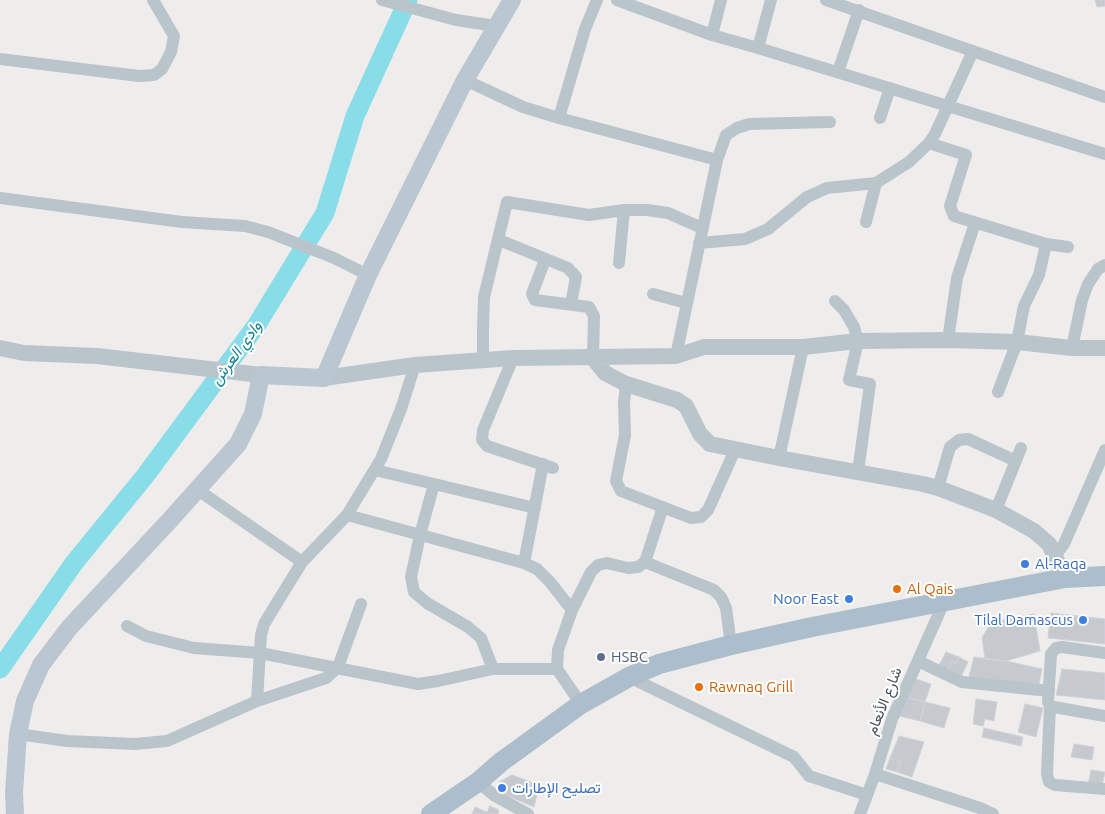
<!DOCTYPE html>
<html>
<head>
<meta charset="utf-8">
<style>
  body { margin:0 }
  canvas { display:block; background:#efecec }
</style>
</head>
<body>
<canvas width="1105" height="814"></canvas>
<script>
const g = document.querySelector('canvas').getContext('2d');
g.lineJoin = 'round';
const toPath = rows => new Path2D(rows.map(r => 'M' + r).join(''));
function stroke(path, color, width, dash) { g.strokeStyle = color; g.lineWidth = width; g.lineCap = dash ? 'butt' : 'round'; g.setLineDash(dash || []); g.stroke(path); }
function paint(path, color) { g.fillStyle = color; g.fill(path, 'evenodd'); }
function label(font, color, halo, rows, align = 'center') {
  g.font = font + ' Ubuntu,Vazirmatn,sans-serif'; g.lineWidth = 4; g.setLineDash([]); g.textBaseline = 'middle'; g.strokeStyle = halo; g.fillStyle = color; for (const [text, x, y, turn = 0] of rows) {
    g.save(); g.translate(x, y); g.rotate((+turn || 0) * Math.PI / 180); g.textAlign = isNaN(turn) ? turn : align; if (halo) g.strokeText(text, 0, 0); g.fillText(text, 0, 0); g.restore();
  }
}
const river = toPath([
  [0,669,74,563,145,476,256,326,325,213,355,116,408,0]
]);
const building = toPath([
  [1095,0,1105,0,1105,6,1097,7,1095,0],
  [1051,613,1105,619,1105,644,1048,638,1051,613],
  [1034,614,1040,651,1006,661,985,659,982,638,991,622,1034,614],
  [946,652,959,657,956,664,952,661,946,673,937,669,946,652],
  [959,657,968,662,960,679,946,673,952,661,956,664,959,657],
  [974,657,1006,661,1042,669,1038,689,968,680,974,657],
  [1062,669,1105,673,1105,700,1056,695,1062,669],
  [913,678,931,684,925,702,906,697,913,678],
  [906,697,925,702,920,721,899,716,906,697],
  [976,699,997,702,994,721,985,719,983,726,973,724,976,699],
  [925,702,950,708,944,728,920,721,925,702],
  [1025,704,1043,708,1036,737,1018,732,1025,704],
  [984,728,1023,737,1021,746,982,737,984,728],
  [899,736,924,742,912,777,897,772,901,761,890,758,899,736],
  [1074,744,1094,747,1092,760,1071,757,1074,744],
  [890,758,901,761,897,772,886,769,890,758],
  [1091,770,1105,772,1102,786,1088,785,1091,770],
  [512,775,539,785,534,807,501,793,499,782,512,775],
  [490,806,499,810,498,814,472,814,475,807,487,812,490,806]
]);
const minor = toPath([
  [382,0,456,20,496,26],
  [617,0,712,35,721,0],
  [826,0,1105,97],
  [712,35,758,48,771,0],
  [758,48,1105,154],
  [0,59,139,76,154,75,162,69,171,52,174,36,153,0],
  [838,72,859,10],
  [465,80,523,107,559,118,717,160],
  [559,118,585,29,597,0],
  [880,118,890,88],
  [929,143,966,155,950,206,954,216,1046,244,1068,247],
  [0,198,182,222,245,226,268,232,334,258,368,275],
  [866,222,876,183],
  [499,240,568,268,576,277,571,304],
  [699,243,745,239,768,229,807,197,827,188,876,183,909,162,929,143,935,134,973,51],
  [545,260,532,294,535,300,589,307,594,316,593,358],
  [619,263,624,210],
  [653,294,686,303],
  [835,301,844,310,854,327,858,341,849,380,870,384,858,472],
  [948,340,957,278,975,223],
  [1072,348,1082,300,1088,284,1098,269,1105,265],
  [676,356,717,160,726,135,737,128,749,124,830,122],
  [513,358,483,430,482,440,487,446,553,468],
  [483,361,483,329,484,297,507,202,589,215,624,210,647,210,668,213,702,228],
  [626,384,624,403,625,435,616,481,621,491,691,518,701,517,708,510,735,450],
  [998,392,1017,342,1024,306,1039,275,1046,244],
  [779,458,803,347],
  [375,470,535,508],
  [434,484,420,535,411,577,414,592,427,603,468,627,481,638,493,669,557,669],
  [938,488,950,447,959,440,968,439,1016,461],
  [198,490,302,562,347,515,381,459,401,409,415,365],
  [996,510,1021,448],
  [347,515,524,563,537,569,550,582,572,610],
  [1055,556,1064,544,1105,450],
  [645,562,714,590,721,597,726,608,731,645],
  [524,563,543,464],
  [127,626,146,636,194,648,260,653,418,684,438,681,493,669],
  [1105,653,1062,647,1056,648,1051,654,1048,702,1050,706,1054,707,1105,716],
  [918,661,962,682,1049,691],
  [629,677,794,757,809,776,867,795],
  [257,701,261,635,264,624,302,562],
  [581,704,557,669,558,650,572,610,591,572,598,565,607,563,628,568,638,567,645,562,663,507],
  [1050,706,1047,774,1049,782,1055,785,1105,789],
  [18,734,67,741,135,744,167,741,257,701,326,678,338,667,361,604],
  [875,774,980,808,993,814],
  [478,782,495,796,528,814],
  [860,814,875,774,892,719,944,602]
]);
const tertiary = toPath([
  [0,348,24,353,97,356,261,375],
  [593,358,605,373,626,384,677,400,686,406,700,434,710,444,779,458,923,484,938,488,996,510,1034,531,1049,544,1065,578],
  [324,378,415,365,513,358,676,356,704,347,803,347,858,341,948,340,1017,342,1072,348,1105,348]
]);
const secondary = toPath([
  [15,814,14,793,18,734,25,701,41,665,69,628,170,520,238,444,253,414,261,375,324,378,368,275,465,80,512,0]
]);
const primary = toPath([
  [431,814,478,782,501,762,581,704,629,677,659,664,731,645,812,627,1065,578,1105,576]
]);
const markers = [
  [1025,564,5,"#3f7fe0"],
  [897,589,5,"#e8710a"],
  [849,599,5,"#3f7fe0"],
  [1083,620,5,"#3f7fe0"],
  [601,657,5,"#5c6f8a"],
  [699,687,5,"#e8710a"],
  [502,788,5,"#3f7fe0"]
];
const shopNames = [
  ["Al-Raqa",1035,564],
  ["Noor East",839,599,"right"],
  ["Tilal Damascus",1073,620,"right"],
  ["تصليح الإطارات",512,788]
];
const foodNames = [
  ["Al Qais",907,589],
  ["Rawnaq Grill",709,687]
];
const serviceNames = [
  ["HSBC",611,657]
];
const streetNames = [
  ["شارع الأنعام",884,701,-68]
];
const waterNames = [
  ["وادي العرش",236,353,-54]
];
stroke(river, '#89dde8', 19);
paint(building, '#c6cacf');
stroke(building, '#d0d3d8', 1);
stroke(minor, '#bac5cb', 12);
stroke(tertiary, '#bac5cb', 16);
stroke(secondary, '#bac6d0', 18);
stroke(primary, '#acbecb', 20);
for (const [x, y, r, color] of markers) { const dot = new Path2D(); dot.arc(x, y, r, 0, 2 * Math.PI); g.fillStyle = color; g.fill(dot); stroke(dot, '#fff', 2); }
label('15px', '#366cbe', '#fff', shopNames, 'left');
label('15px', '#c56008', '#fff', foodNames, 'left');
label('15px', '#4e5e75', '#fff', serviceNames, 'left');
label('15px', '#455158', '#fff', streetNames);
label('italic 16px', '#118292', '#fff', waterNames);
</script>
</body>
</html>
